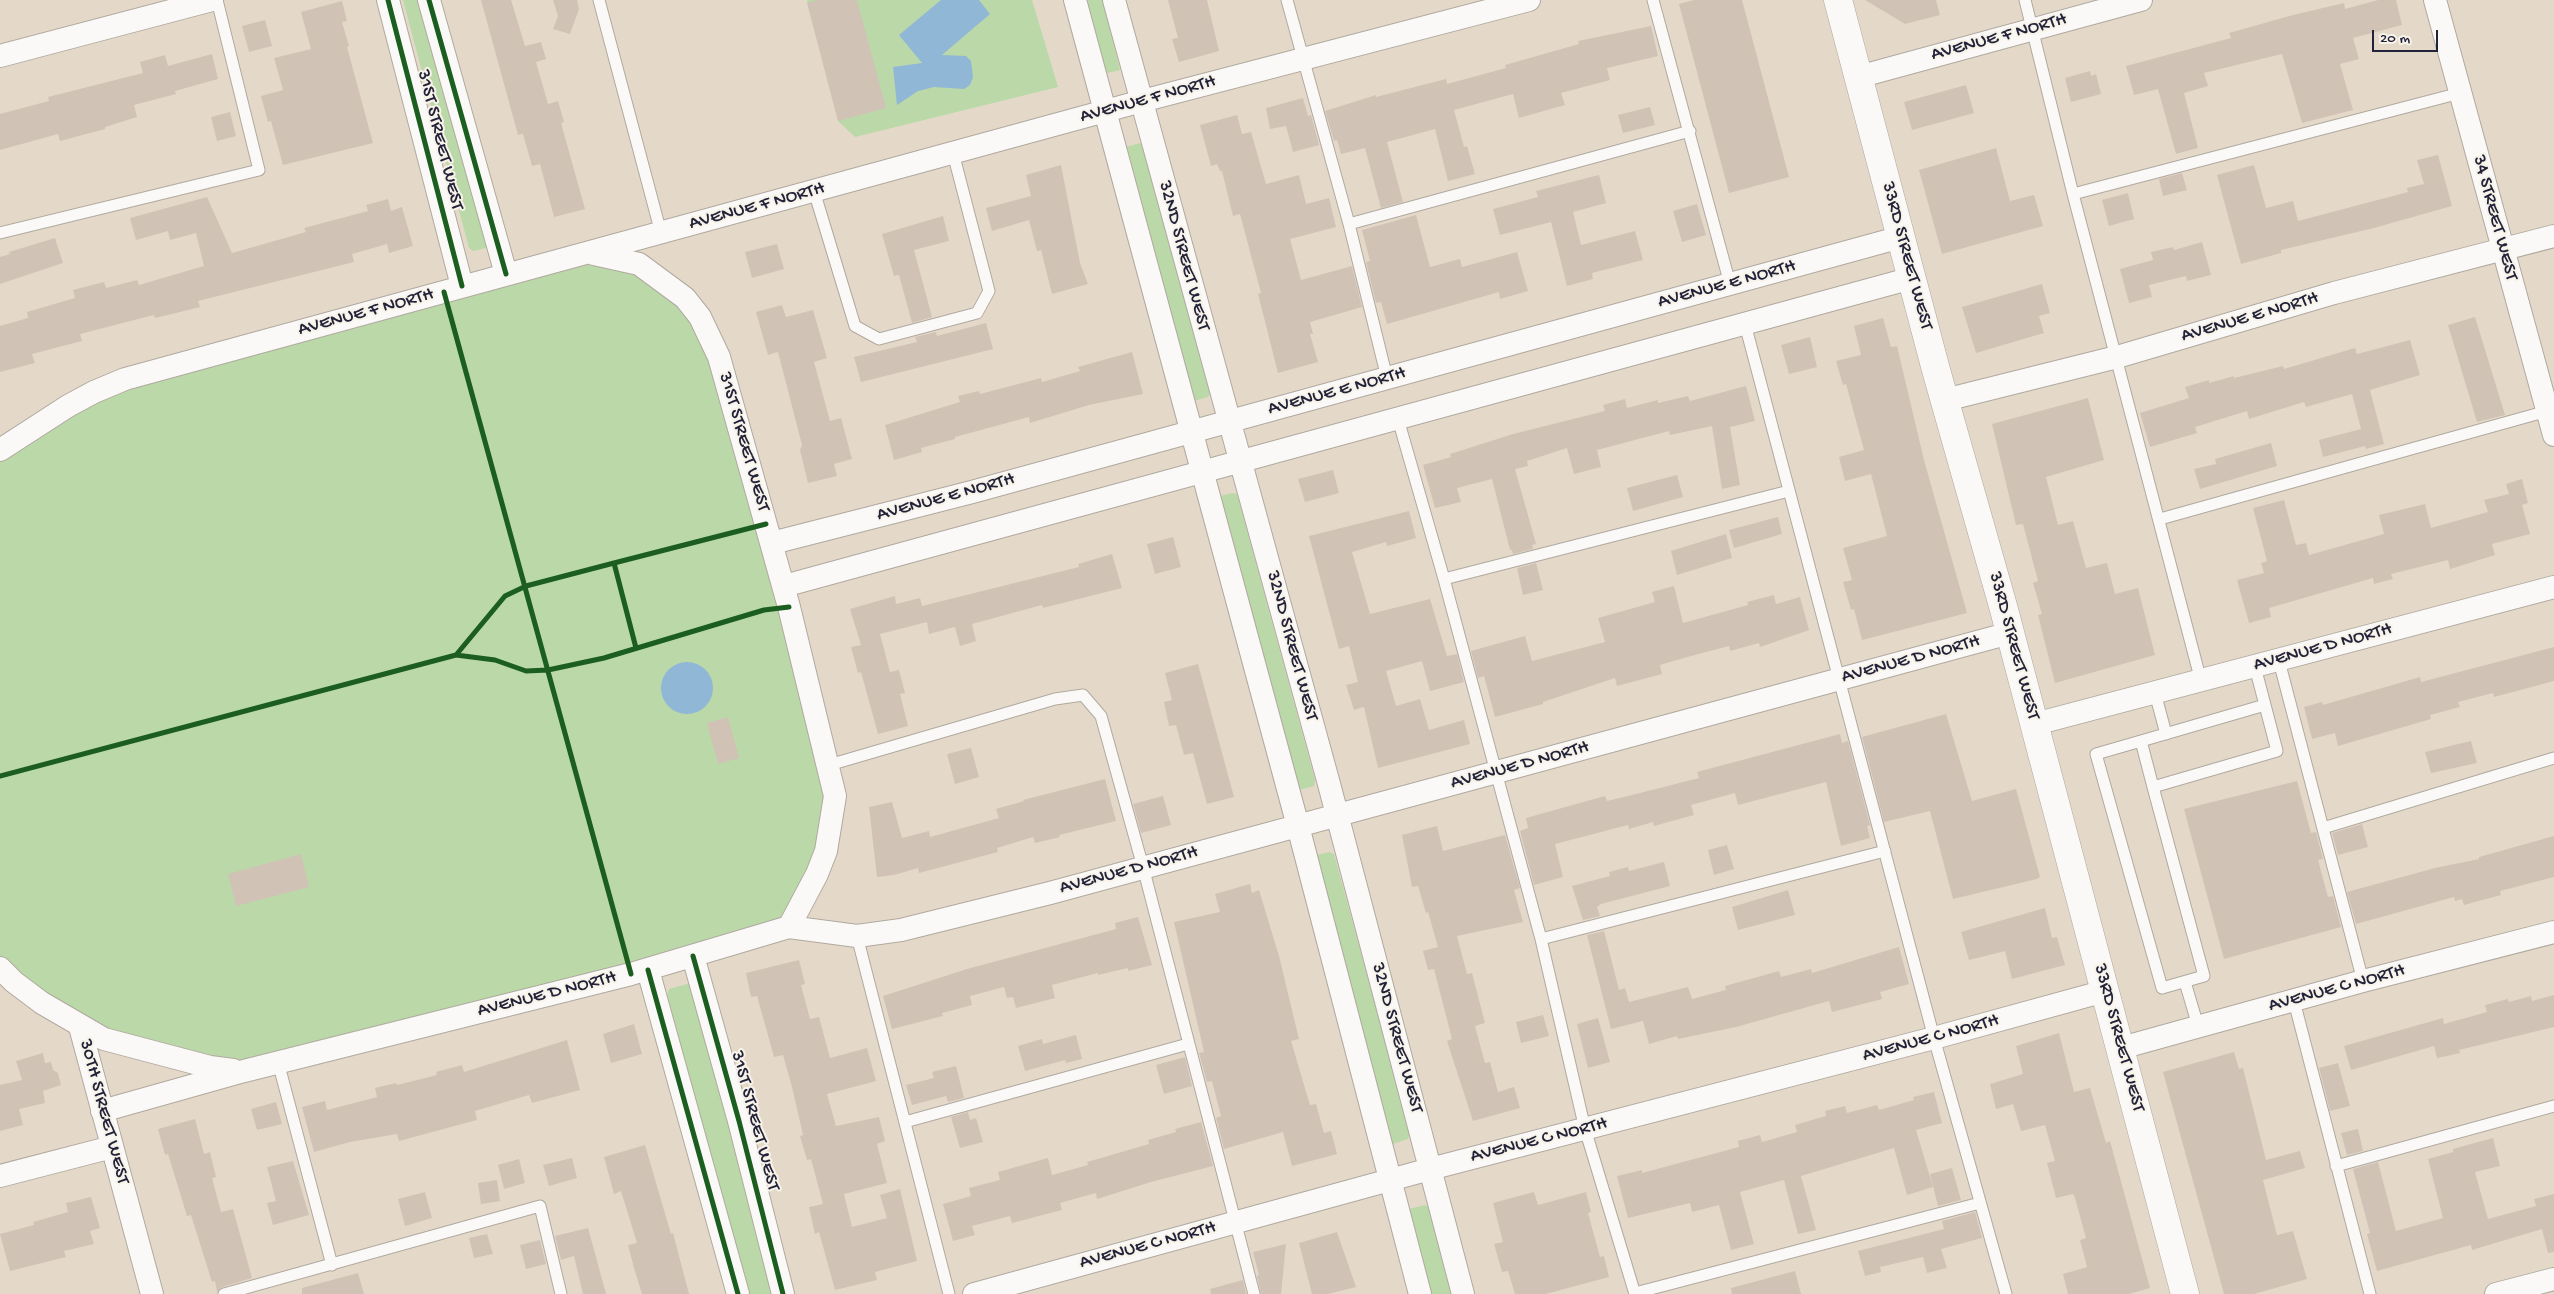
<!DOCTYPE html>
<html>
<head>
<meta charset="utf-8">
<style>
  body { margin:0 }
  #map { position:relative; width:2554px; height:1294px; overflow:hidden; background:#e4d9c8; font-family:"Gochi Hand",sans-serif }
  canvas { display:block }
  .scale { position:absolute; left:2372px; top:30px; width:66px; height:22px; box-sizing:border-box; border:2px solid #22223b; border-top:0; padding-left:6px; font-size:15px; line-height:18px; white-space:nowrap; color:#22223b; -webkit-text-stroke:4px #f7f3e8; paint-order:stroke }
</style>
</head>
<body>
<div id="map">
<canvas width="2554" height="1294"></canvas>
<div class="scale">20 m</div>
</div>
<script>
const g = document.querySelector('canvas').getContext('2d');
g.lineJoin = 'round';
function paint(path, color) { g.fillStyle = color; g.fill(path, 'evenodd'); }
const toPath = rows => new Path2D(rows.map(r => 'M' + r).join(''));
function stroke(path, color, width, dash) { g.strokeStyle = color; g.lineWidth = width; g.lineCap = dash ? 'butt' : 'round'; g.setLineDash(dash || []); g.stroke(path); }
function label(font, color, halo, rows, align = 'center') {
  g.font = font + ' "Gochi Hand",sans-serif'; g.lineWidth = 4; g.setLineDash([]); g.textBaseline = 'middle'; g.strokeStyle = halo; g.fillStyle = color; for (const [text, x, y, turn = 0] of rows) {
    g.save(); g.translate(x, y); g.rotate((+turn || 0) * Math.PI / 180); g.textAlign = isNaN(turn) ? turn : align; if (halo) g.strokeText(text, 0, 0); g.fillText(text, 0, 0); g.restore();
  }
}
const green = toPath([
  [403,0,422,0,487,246,486,248,473,251,469,248],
  [807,0,1032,0,1058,87,855,137,838,121],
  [1081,0,1103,0,1120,70,1103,74],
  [1140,143,1143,145,1210,394,1208,397,1190,402,1122,148],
  [588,253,622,258,700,317,835,796,789,927,244,1071,104,1039,0,968,0,450,68,406],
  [1232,493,1237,494,1315,780,1314,786,1295,791,1216,497],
  [1329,852,1334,854,1410,1133,1408,1139,1393,1144,1390,1143,1313,856],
  [687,984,691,985,775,1294,747,1294,667,995,669,989],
  [1425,1205,1429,1207,1453,1294,1429,1294,1409,1209]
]);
const water = toPath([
  [941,0,979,0,990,14,942,55,966,56,971,61,973,77,970,85,964,89,934,87,918,91,897,105,893,67,922,63,899,35],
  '661 688a26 26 0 1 1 52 0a26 26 0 1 1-52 0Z'
]);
const building = toPath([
  [481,0,511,0,525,46,541,42,546,59,536,62,548,104,558,101,564,122,561,123,585,209,554,217,540,164,532,166,523,134,518,135],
  [553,0,577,0,579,9,570,34,553,29,558,16],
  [817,0,857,0,886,108,838,121,807,3],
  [1168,0,1207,0,1219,51,1179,62,1172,39,1178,38],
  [1694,0,1742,0,1789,177,1729,193,1679,4],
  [1865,0,1936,0,1940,15,1905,24],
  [2378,0,2396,0,2402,25,2353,38,2359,59,2340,64,2353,110,2302,123,2282,54,2257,60,2204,73,2208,86,2184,93,2198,148,2176,154,2158,89,2134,95,2126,66,2231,38,2229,33,2293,15,2344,3,2345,9],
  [342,1,347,21,342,22,349,46,347,47,373,143,283,165,271,121,268,122,261,96,283,90,274,58,311,49,301,12],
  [265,20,272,46,249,52,242,26],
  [1651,26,1658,56,1607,68,1610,80,1561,93,1565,105,1519,118,1513,94,1454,110,1464,147,1467,146,1475,174,1448,181,1435,129,1387,142,1403,202,1381,208,1365,148,1341,154,1337,140,1334,141,1325,111,1376,95,1376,97,1446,79,1447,84,1506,68,1505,65,1579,44,1578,41],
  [212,54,218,79,175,91,176,94,134,105,137,117,105,127,105,129,60,141,58,134,0,150,0,114,49,101,48,97,143,73,140,62,165,55,168,66],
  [2090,71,2091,76,2096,74,2101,94,2071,102,2065,78],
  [1966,85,1974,113,1912,130,1904,102],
  [1303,98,1308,116,1311,115,1319,145,1293,152,1286,126,1270,129,1266,108],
  [1650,107,1655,125,1623,133,1618,115],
  [230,112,236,136,217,141,211,117],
  [1237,115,1242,134,1251,132,1266,184,1299,175,1306,204,1329,198,1336,227,1290,239,1301,280,1352,266,1362,307,1310,322,1313,334,1310,334,1318,362,1278,373,1258,294,1261,293,1240,214,1233,216,1222,171,1220,171,1217,164,1211,166,1200,125],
  [1996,148,2010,201,2034,195,2043,226,1942,254,1919,170],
  [2438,155,2452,206,2374,228,2281,250,2281,253,2241,264,2217,175,2254,165,2266,208,2293,201,2298,221,2408,192,2407,188,2424,184,2417,160],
  [1061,165,1080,263,1088,284,1052,294,1041,250,1037,251,1029,220,992,231,986,208,1031,196,1026,175],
  [2182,173,2187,190,2163,196,2159,179],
  [1599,175,1606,203,1573,212,1581,245,1635,231,1643,260,1592,273,1593,279,1567,286,1551,222,1500,235,1493,209,1538,197,1536,191],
  [2128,193,2134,219,2109,226,2102,200],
  [207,197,232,253,306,232,304,228,368,211,366,205,388,199,391,211,402,207,413,246,389,253,387,244,352,254,354,262,198,301,200,307,176,313,155,318,154,315,80,334,82,341,32,354,35,363,0,372,0,326,28,318,27,312,75,298,73,290,104,282,106,288,137,280,139,285,204,266,196,233,170,240,168,231,136,240,130,218],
  [1697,204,1706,235,1682,242,1673,211],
  [1416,215,1430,267,1460,259,1462,267,1517,252,1528,291,1500,299,1499,292,1387,324,1381,302,1376,303,1366,262,1370,261,1362,230],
  [943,216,949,241,914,250,932,317,912,323,899,275,894,276,882,234],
  [55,238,63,263,0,284,0,257,10,254,9,252],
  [2202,242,2211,275,2187,281,2186,276,2149,285,2152,297,2129,303,2120,269,2153,260,2151,252,2173,247,2174,250],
  [777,244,784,269,752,278,745,252],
  [2042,284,2050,313,2039,316,2044,333,1976,353,1962,307],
  [782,305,786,317,813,310,827,358,814,362,830,421,841,418,852,459,834,464,837,476,808,483,800,450,802,445,778,352,768,355,756,312],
  [2475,317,2505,415,2477,422,2448,325],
  [1883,318,1891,347,1897,346,1924,460,1967,613,1862,640,1854,609,1851,610,1843,582,1852,580,1843,548,1887,536,1871,474,1845,481,1839,457,1864,450,1846,384,1843,385,1836,361,1861,355,1854,326],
  [986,323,993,349,861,382,854,357,917,342,915,337,936,332,937,336],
  [1810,337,1817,367,1789,374,1781,345],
  [2410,340,2420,375,2370,390,2384,444,2366,449,2365,446,2323,457,2319,440,2361,429,2352,394,2306,407,2304,402,2249,419,2247,411,2195,427,2197,433,2150,447,2140,413,2189,398,2185,387,2209,380,2209,383,2234,376,2234,378,2283,366,2284,369,2355,348,2357,354],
  [1132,352,1143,394,1089,405,1030,423,1029,417,955,437,955,439,921,448,922,452,894,460,885,425,960,402,958,396,979,391,980,394,1041,378,1042,382,1080,371,1078,367],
  [1746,386,1755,421,1730,427,1740,485,1722,489,1712,426,1670,435,1669,431,1597,450,1601,467,1574,474,1567,448,1527,461,1528,466,1515,469,1536,544,1532,545,1533,549,1513,554,1512,550,1510,550,1492,479,1457,488,1461,502,1435,508,1423,465,1451,457,1450,454,1513,434,1605,411,1603,405,1625,399,1627,408,1658,400,1658,403,1688,396,1690,401],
  [2088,398,2104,460,2046,477,2058,525,2073,521,2086,568,2107,563,2115,594,2138,588,2155,655,2055,683,2038,615,2042,614,2033,583,2038,581,2023,524,2016,525,1992,424],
  [2271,443,2277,466,2200,489,2194,469,2216,464,2215,459],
  [1333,470,1339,493,1305,502,1298,479],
  [1677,475,1683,497,1633,511,1627,488],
  [2522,479,2528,503,2522,505,2530,534,2492,544,2495,555,2450,569,2448,560,2391,574,2393,579,2374,584,2373,578,2269,608,2271,617,2249,623,2237,580,2264,573,2261,563,2267,561,2253,508,2284,500,2296,545,2306,543,2309,555,2384,534,2379,515,2425,504,2431,528,2488,512,2484,500,2509,494,2506,484],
  [1409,511,1416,538,1387,546,1386,542,1352,552,1370,614,1430,599,1447,656,1457,654,1464,682,1430,691,1422,661,1386,671,1396,706,1420,699,1429,730,1464,720,1470,744,1378,768,1364,707,1354,710,1346,685,1358,682,1349,646,1339,649,1309,536],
  [1778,517,1782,534,1734,548,1729,530],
  [1726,534,1732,558,1677,575,1671,551],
  [1173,537,1181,567,1155,574,1147,544],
  [1112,554,1122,588,1043,608,1042,605,972,624,976,641,960,646,955,627,929,634,927,622,880,634,890,672,899,670,905,693,900,694,908,726,878,734,861,672,858,673,851,647,861,645,850,609,895,596,896,604,920,598,922,606,1079,567,1078,564],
  [1536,563,1543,590,1523,595,1517,568],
  [1674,586,1683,623,1748,605,1747,602,1774,595,1776,604,1800,597,1809,630,1760,647,1759,643,1730,651,1729,646,1691,656,1660,665,1662,674,1617,686,1615,678,1543,702,1543,704,1495,717,1484,676,1478,678,1471,651,1525,636,1532,661,1605,642,1598,618,1655,602,1652,592],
  [2554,647,2554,681,2494,697,2493,693,2458,702,2460,707,2430,715,2431,719,2338,746,2335,733,2312,739,2304,707,2322,702,2323,705,2420,677,2421,682],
  [1198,664,1234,797,1207,804,1193,753,1184,755,1176,725,1169,726,1164,702,1172,700,1165,673],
  [1946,714,1972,801,2016,789,2040,877,2037,879,1953,899,1930,811,1884,822,1862,737],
  [728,717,739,758,718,764,707,723],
  [1840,734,1842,743,1848,741,1870,825,1867,826,1870,838,1841,846,1826,782,1738,805,1735,793,1691,805,1694,815,1654,826,1653,822,1629,829,1628,825,1555,844,1563,877,1534,885,1520,831,1528,828,1526,818,1605,796,1607,801,1640,793,1699,778,1697,772],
  [2471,741,2477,763,2431,773,2425,752],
  [971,748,979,777,955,784,947,754],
  [1105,779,1116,821,1059,835,1060,837,1035,843,1033,837,997,848,998,852,919,873,918,868,894,875,877,877,869,807,892,802,902,838,929,831,930,837,999,818,996,809,1024,801,1023,800],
  [2297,781,2311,833,2316,832,2323,859,2318,860,2328,897,2333,896,2341,927,2224,959,2184,809],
  [1163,796,1171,825,1141,833,1133,804],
  [2362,824,2368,847,2338,855,2332,833],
  [1437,826,1443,851,1505,835,1520,888,1514,890,1523,922,1457,936,1467,974,1472,973,1485,1023,1475,1026,1485,1063,1490,1062,1498,1092,1514,1087,1520,1108,1473,1121,1447,1041,1452,1039,1434,969,1428,970,1423,951,1438,947,1428,912,1426,913,1418,886,1412,887,1402,835],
  [2554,836,2554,877,2500,891,2501,895,2464,905,2462,899,2455,901,2454,897,2356,924,2347,892,2435,868,2479,859,2479,857],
  [1727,845,1734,869,1714,875,1708,850],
  [301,854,309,887,236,906,228,874],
  [1664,862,1670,886,1601,904,1597,907,1600,916,1583,920,1572,886,1610,876,1609,872,1628,867,1629,871],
  [1250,884,1252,893,1259,890,1279,956,1299,1039,1291,1041,1310,1105,1316,1104,1324,1133,1331,1131,1337,1154,1292,1166,1283,1132,1224,1149,1216,1118,1221,1116,1212,1081,1207,1082,1199,1053,1204,1052,1174,922,1220,912,1215,894],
  [1788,890,1795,915,1738,930,1732,907],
  [2045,908,2052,938,2057,937,2065,965,2012,979,2005,951,1969,960,1961,932],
  [1138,917,1152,965,1128,971,1128,968,1098,975,1098,973,1052,985,1055,998,1016,1008,1013,997,1007,998,1004,987,970,996,972,1005,942,1013,943,1016,892,1029,883,996,967,969,1116,929,1115,923],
  [1604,931,1619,990,1625,988,1629,1002,1688,987,1692,999,1726,990,1725,986,1779,971,1781,977,1811,969,1812,973,1899,947,1909,984,1880,992,1882,999,1832,1012,1829,1001,1736,1027,1678,1039,1677,1036,1649,1044,1643,1021,1611,1029,1587,935],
  [799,960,805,984,801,985,810,1019,819,1017,830,1058,867,1048,876,1081,827,1094,836,1126,879,1117,885,1141,877,1144,887,1183,844,1194,852,1227,887,1218,880,1195,900,1189,917,1261,875,1272,877,1280,835,1290,819,1232,815,1234,809,1207,823,1204,811,1159,807,1160,800,1136,803,1135,792,1087,783,1055,774,1057,757,996,751,997,746,973],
  [2554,995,2554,1027,2459,1050,2460,1053,2447,1056,2437,1058,2434,1046,2351,1070,2344,1046,2443,1018,2444,1024,2487,1012,2485,1005,2508,999,2509,1002,2531,996,2532,1001],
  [1543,1015,1549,1036,1521,1043,1516,1022],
  [1598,1018,1610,1062,1588,1068,1577,1024],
  [634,1024,642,1054,611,1063,603,1034],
  [2059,1033,2074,1092,2090,1088,2106,1143,2110,1141,2150,1288,2129,1294,2068,1294,2063,1274,2087,1267,2080,1240,2086,1238,2075,1198,2073,1194,2056,1198,2047,1163,2055,1161,2045,1125,2021,1131,2013,1104,1996,1109,1990,1084,2023,1074,2016,1046],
  [1076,1035,1082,1059,1066,1063,1065,1060,1025,1071,1018,1046,1042,1039,1043,1044],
  [567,1040,580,1090,532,1103,529,1095,475,1111,477,1120,399,1141,397,1134,350,1142,314,1152,302,1107,325,1101,327,1110,377,1097,375,1088,396,1083,397,1085,437,1075,436,1072,462,1065,464,1072],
  [2234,1052,2239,1069,2243,1068,2266,1160,2300,1151,2305,1168,2263,1180,2277,1235,2293,1231,2307,1279,2254,1294,2224,1294,2163,1072],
  [43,1053,45,1063,51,1062,53,1070,58,1073,61,1085,43,1091,45,1103,19,1109,23,1125,0,1131,0,1085,22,1080,16,1061],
  [1185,1057,1192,1086,1164,1094,1156,1065],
  [2338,1063,2350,1106,2330,1111,2319,1068],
  [956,1066,964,1098,948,1102,946,1096,912,1105,906,1085,934,1078,932,1072],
  [1934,1092,1942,1123,1916,1130,1933,1187,1907,1195,1894,1148,1801,1176,1816,1230,1798,1234,1784,1180,1740,1192,1754,1244,1731,1250,1719,1205,1692,1212,1690,1203,1628,1218,1617,1176,1642,1170,1642,1173,1739,1147,1738,1141,1760,1135,1762,1142,1797,1132,1795,1125,1826,1116,1825,1111,1845,1106,1847,1113,1877,1105,1879,1110,1914,1100,1913,1097],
  [276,1102,282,1124,257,1130,251,1109],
  [968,1112,970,1120,976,1118,983,1142,960,1148,951,1117],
  [195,1119,204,1154,210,1152,216,1177,212,1178,221,1212,233,1209,252,1278,222,1287,217,1292,215,1281,212,1282,191,1215,187,1216,168,1154,165,1155,158,1129],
  [1201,1122,1213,1166,1151,1182,1097,1199,1096,1193,1060,1203,1062,1210,1012,1223,1010,1216,972,1226,975,1235,953,1241,943,1204,971,1196,969,1188,1000,1180,998,1172,1048,1158,1052,1175,1088,1165,1087,1162,1149,1144,1148,1140,1176,1132,1175,1129],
  [2358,1129,2363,1151,2347,1155,2341,1133],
  [2493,1138,2500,1166,2475,1172,2488,1219,2536,1206,2534,1199,2554,1194,2554,1252,2548,1253,2542,1229,2472,1250,2471,1245,2377,1271,2367,1234,2370,1233,2353,1169,2378,1162,2396,1231,2443,1218,2428,1159,2453,1152,2453,1149],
  [645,1145,671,1234,673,1233,689,1294,642,1294,634,1268,628,1245,637,1243,621,1191,614,1194,604,1157],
  [572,1158,577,1178,549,1186,543,1165],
  [519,1159,525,1183,504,1189,498,1165],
  [293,1161,309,1215,273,1225,267,1203,276,1201,267,1167],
  [1952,1168,1961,1200,1938,1206,1930,1174],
  [497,1180,500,1201,481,1204,478,1183],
  [425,1192,432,1218,405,1226,398,1199],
  [1534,1192,1538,1205,1586,1192,1591,1212,1588,1213,1600,1257,1604,1256,1609,1277,1546,1294,1515,1294,1508,1271,1502,1272,1494,1244,1503,1242,1493,1203],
  [91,1197,100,1228,90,1231,94,1244,64,1251,66,1257,10,1271,0,1234,34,1225,33,1222,68,1212,66,1203],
  [1975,1212,1982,1238,1941,1249,1947,1268,1927,1273,1923,1257,1880,1267,1881,1272,1865,1276,1858,1251,1944,1229,1942,1221],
  [588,1228,596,1257,606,1294,583,1294,574,1256,561,1260,555,1236],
  [1337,1232,1356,1287,1328,1294,1312,1294,1299,1243],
  [487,1234,493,1254,474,1258,469,1238],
  [540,1240,546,1264,526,1269,520,1245],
  [1286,1244,1281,1294,1261,1294,1257,1276,1259,1275,1253,1252],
  [1795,1271,1801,1294,1732,1294,1731,1288],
  [358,1273,364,1294,302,1294,302,1288],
  [1243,1280,1246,1294,1211,1294,1210,1289]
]);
const lane = toPath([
  [599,0,661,233],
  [1287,0,1349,224,1387,378],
  [1653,0,1730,284],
  [2025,0,2073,194,2201,681],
  [814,191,855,326,879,339,977,313,989,291,953,153],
  [2073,194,2460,93],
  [1349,224,1690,131],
  [0,233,259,170,217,0],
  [1745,324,1934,1038,2006,1294],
  [1398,419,1444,579,1541,939,1585,1129,1635,1294],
  [2160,519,2551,410],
  [1444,579,1789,491],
  [2279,661,2363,981],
  [2255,667,2265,705],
  [2155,693,2166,734],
  [2141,741,2153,787,2204,976,2162,988,2096,754,2141,741,2265,705,2277,751,2153,787],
  [829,765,1055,699,1083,695,1101,716,1143,867,1254,1294],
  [2323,828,2554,758],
  [857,936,949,1294],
  [1541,939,1885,851],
  [2185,982,2198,1026],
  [2294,1001,2370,1294],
  [278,1062,332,1265],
  [905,1122,1188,1044],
  [2336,1166,2554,1106],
  [1635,1293,1980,1203],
  [224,1294,540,1206,561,1294]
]);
const street = toPath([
  [388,0,462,286],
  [429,0,506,274],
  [1075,0,1298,826,1420,1294],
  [1114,0,1329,784,1463,1294],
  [2435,0,2554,435],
  [0,56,212,0],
  [1858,77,2141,0],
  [594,254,639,264,685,298,700,317,719,357,789,607,835,796,826,851,817,874,789,927],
  [1945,400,2117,357,2334,293,2554,236],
  [0,450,68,406,94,392,125,379,1142,101,1529,0],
  [772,543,972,492,1901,237],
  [784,586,1912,278],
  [2035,724,2554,587],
  [693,956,739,1121,783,1294],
  [0,968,14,982,42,1003,104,1039,210,1067,233,1070],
  [648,970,738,1294],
  [80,1027,152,1294],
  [2121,1048,2363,981,2554,932],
  [102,1111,244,1071,631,974,789,927,857,936,901,930,1050,893,2010,633],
  [0,1176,112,1147],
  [974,1294,1430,1169,1934,1038,2105,991],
  [2496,1294,2554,1279]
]);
const secondary = toPath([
  [1838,0,1936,370,2003,606,2185,1294]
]);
const cycleway = toPath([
  [388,0,462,286],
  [429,0,506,274],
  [444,292,631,974],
  [614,563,766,524],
  [456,655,495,660,526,671,548,670,604,658,764,610,789,607],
  [0,776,456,655,505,596,526,586,614,563,636,648],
  [693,956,739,1121,783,1294],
  [648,970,738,1294]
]);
const streetNames = [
  ["AVENUE F NORTH",1999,38,-15],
  ["AVENUE F NORTH",1148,100,-15],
  ["31ST STREET WEST",439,140,76],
  ["AVENUE F NORTH",757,207,-15],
  ["34 STREET WEST",2494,218,75],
  ["32ND STREET WEST",1183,256,75],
  ["33RD STREET WEST",1906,256,75],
  ["AVENUE E NORTH",1727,285,-15],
  ["AVENUE F NORTH",366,313,-15],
  ["AVENUE E NORTH",2250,318,-16],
  ["AVENUE E NORTH",1337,392,-15],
  ["31ST STREET WEST",743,442,74],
  ["AVENUE E NORTH",946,498,-15],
  ["32ND STREET WEST",1291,646,75],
  ["33RD STREET WEST",2013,646,75],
  ["AVENUE D NORTH",2323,648,-15],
  ["AVENUE D NORTH",1911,660,-15],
  ["AVENUE D NORTH",1520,766,-15],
  ["AVENUE D NORTH",1129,871,-15],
  ["AVENUE C NORTH",2337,989,-15],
  ["AVENUE D NORTH",547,995,-14],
  ["32ND STREET WEST",1396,1038,75],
  ["33RD STREET WEST",2118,1038,75],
  ["AVENUE C NORTH",1931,1039,-15],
  ["30TH STREET WEST",103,1112,75],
  ["31ST STREET WEST",754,1121,75],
  ["AVENUE C NORTH",1539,1141,-14],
  ["AVENUE C NORTH",1148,1246,-15]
];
paint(green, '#bad8a8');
paint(water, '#91b7d7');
paint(building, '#d1c2b6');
stroke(lane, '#b0a9a0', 13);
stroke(street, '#b0a9a0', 24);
stroke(secondary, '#b0a9a0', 29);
stroke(lane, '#fbf9f7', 11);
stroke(street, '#fbf9f7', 22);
stroke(secondary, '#fbf9f7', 28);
stroke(cycleway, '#1b5e20', 5);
label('19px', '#22223b', '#f7f3e8', streetNames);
</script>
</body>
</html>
